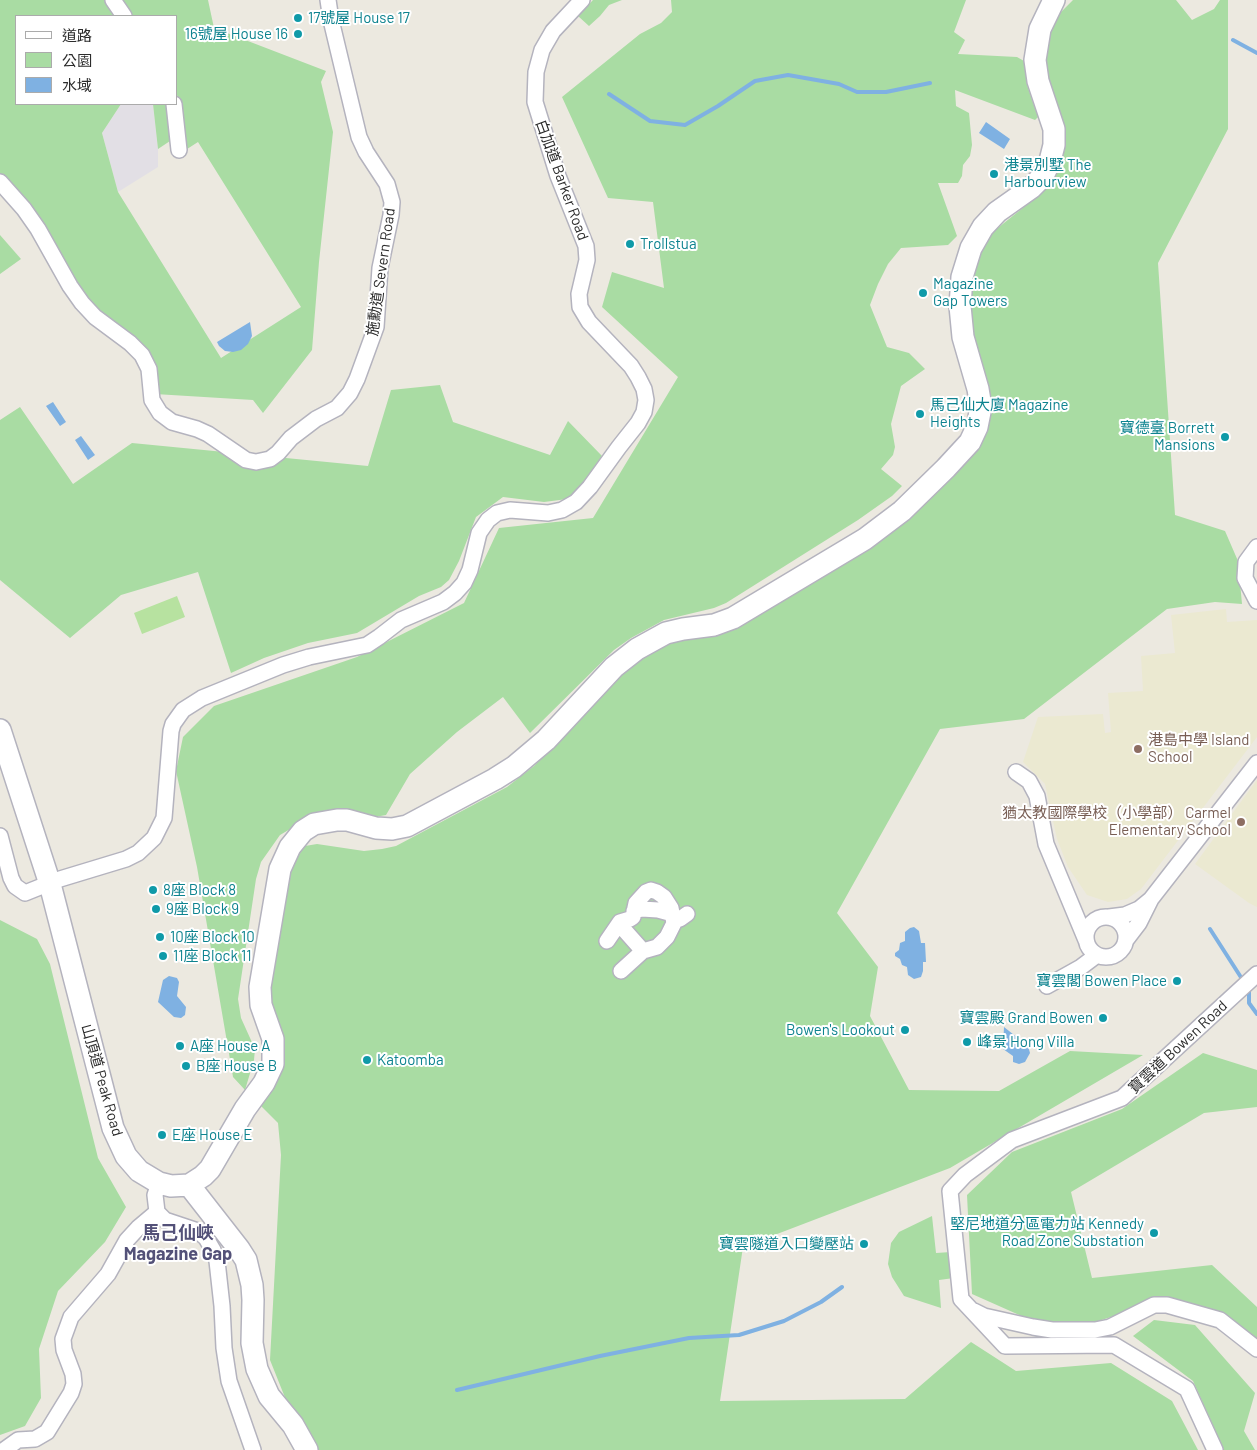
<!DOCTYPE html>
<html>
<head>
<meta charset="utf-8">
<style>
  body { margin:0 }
  #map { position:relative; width:1257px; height:1450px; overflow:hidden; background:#ece9e0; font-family:Barlow,"Noto Sans TC",sans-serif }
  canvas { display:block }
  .legend { position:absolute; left:15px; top:15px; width:162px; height:90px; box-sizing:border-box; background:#fff; border:1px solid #ababab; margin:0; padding:6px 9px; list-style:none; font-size:15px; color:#2c2c2c }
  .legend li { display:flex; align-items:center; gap:10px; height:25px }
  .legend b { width:25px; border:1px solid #ababab }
</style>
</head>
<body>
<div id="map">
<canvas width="1257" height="1450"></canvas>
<ul class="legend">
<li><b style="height:6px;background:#fff"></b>道路</li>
<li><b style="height:14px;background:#a9dca3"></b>公園</li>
<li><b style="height:14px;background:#7fb1e2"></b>水域</li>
</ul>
</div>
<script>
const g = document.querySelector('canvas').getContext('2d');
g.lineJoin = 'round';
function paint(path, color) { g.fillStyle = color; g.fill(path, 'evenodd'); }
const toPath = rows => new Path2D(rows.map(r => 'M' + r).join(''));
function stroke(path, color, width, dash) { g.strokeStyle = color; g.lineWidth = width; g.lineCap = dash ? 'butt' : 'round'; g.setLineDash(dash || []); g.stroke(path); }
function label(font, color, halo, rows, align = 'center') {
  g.font = font + ' Barlow,"Noto Sans TC",sans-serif'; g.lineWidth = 4; g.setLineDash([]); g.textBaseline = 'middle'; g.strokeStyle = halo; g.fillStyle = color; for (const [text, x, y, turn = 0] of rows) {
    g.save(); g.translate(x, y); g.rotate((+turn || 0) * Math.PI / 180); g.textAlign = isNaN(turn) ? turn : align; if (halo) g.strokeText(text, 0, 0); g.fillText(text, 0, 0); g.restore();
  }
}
const industrial = toPath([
  [121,104,153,104,158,149,158,167,118,192,102,133]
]);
const education = toPath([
  [1226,609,1227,622,1257,620,1257,737,1141,889,1127,899,1108,902,1087,895,1068,867,1057,839,1045,784,1023,762,1038,717,1103,714,1105,733,1111,732,1108,693,1143,691,1141,656,1175,653,1171,615],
  [1257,780,1257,907,1249,903,1195,864]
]);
const green = toPath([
  [0,0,108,0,118,16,16,16,16,104,121,104,102,133,118,192,221,358,301,307,198,142,184,151,179,101,176,92,176,16,130,16,119,0,208,0,214,28,326,71,321,82,333,132,319,262,312,350,263,413,253,400,155,394,152,365,92,307,0,175],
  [593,0,622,0,609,5,600,16,589,26,578,16],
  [671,0,966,0,954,32,965,40,958,54,1017,57,1024,61,1027,85,1038,117,1035,120,955,90,956,106,969,113,972,145,970,156,963,165,962,176,958,183,938,183,957,236,948,245,901,248,888,264,878,284,870,305,887,347,909,353,925,369,901,386,891,424,895,447,893,455,881,469,902,486,892,496,858,520,726,603,714,608,664,620,631,638,614,650,530,733,503,697,457,732,410,774,386,815,369,818,297,825,280,835,261,862,256,879,238,999,241,1018,255,1049,254,1060,245,1090,233,1077,197,867,176,771,183,737,214,706,357,657,464,603,499,528,593,518,678,377,602,307,612,272,664,288,653,202,608,198,562,97,640,34,661,23,672,12],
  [1073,0,1176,0,1192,20,1214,9,1220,0,1228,0,1228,129,1158,263,1175,515,1225,531,1238,561,1242,604,1215,602,1167,609,1024,719,940,729,837,913,878,967,870,1016,909,1090,999,1091,1070,1051,1143,1055,950,1168,743,1247,720,1401,905,1399,971,1342,1016,1371,1111,1363,1172,1401,1198,1450,306,1450,270,1360,281,1155,278,1123,260,1105,268,1008,286,875,295,852,305,846,317,844,364,851,382,849,396,846,507,787,534,766,629,667,643,657,672,642,737,622,981,440,958,323,984,239,1029,203,1040,192,1048,87,1044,49,1052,26,1061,12],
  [153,104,169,104,173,139,158,149],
  [0,235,21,259,0,274],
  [440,385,453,422,550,455,568,421,602,456,575,498,544,502,503,497,476,517,459,561,449,580,441,587,419,596,357,633,308,643,264,658,231,673,198,572,121,595,70,638,0,580,0,420,20,407,73,484,132,443,368,466,391,390],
  [0,920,37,939,50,964,98,1158,126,1207,105,1242,58,1291,39,1349,41,1398,25,1426,0,1435],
  [1203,1053,1257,1070,1257,1107,1204,1113,1071,1192,1092,1278,1212,1265,1257,1307,1257,1346,1168,1299,1092,1323,1035,1322,972,1294,967,1195,1012,1152,1122,1109],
  [932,1216,936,1253,951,1252,954,1278,939,1280,941,1308,904,1296,892,1277,888,1264,891,1243,899,1232],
  [1154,1320,1195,1325,1255,1393,1244,1431,1255,1450,1224,1450,1193,1381,1133,1336]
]);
const pitch = toPath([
  [177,596,185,617,142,634,134,613]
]);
const water = toPath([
  [986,122,1010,139,1004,149,979,133],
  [250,322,252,336,248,344,241,350,233,352,225,351,219,346,217,342],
  [53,402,66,422,60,426,46,406],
  [81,436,95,455,88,460,75,440],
  [914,927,919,931,921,943,925,943,926,962,923,962,923,971,921,977,914,979,908,975,907,967,902,965,900,959,895,956,895,953,899,950,900,943,905,941,905,932,910,928],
  [169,976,177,978,179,982,177,996,186,1007,185,1015,181,1018,174,1017,158,1002,163,980],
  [1004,1027,1028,1046,1030,1053,1025,1062,1019,1064,1013,1062,1013,1056,1003,1049]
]);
const stream = toPath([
  [1233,40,1257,53],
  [609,94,650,121,685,125,718,106,755,81,788,75,839,84,857,92,886,92,930,83],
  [1210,929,1244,982],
  [1247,988,1249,991,1249,1003,1257,1014],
  [457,1390,600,1356,689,1338,739,1335,784,1321,821,1302,842,1287]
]);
const street = toPath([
  [113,0,124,16],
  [174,104,179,150],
  [0,182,24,209,38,229,70,286,82,303,95,317,130,343,142,355,149,369,152,400,160,413,172,422,197,429,208,434,246,460,256,462,270,459,278,453,291,438,316,419,337,408,350,393,357,379,376,327,380,268,391,215,392,202,387,184,366,152,359,137,331,20,328,0],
  [1257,547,1246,562,1245,578,1257,601],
  [1016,772,1029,781,1037,796,1046,844,1086,940],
  [0,836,11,878,15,886,25,893,60,879,126,859,138,853,154,838,164,818,171,731,173,724,183,710,202,698,283,665,309,657,367,645,379,637,401,620,443,602,455,593,464,583,470,570,479,533,488,520,497,513,510,510,548,513,562,510,576,502,590,487,619,447,638,423,644,412,646,400,644,389,638,377,631,366,589,322,580,307,579,294,587,260,586,246,558,176,535,102,536,72,542,50,553,31,582,0],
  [634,911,642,909,658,910,669,913,674,917],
  '1086 937a20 20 0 1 1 40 0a20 20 0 1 1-40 0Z',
  [1109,917,1125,915,1139,909,1150,900],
  [674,921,680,919,687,914],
  [619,924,643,951],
  [1126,940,1139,923,1151,899,1257,763],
  [607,941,620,922,630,919,633,917,636,903,646,892,651,890,657,892,664,897,671,908,674,923,667,937,657,947,643,951,621,971],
  [1047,986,1081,967,1097,955],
  [159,1183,155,1195,157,1212,165,1220,198,1231,206,1238,213,1250,217,1261,222,1306,224,1348,229,1381,253,1450],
  [974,1311,984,1316,1033,1327,1052,1330,1095,1330,1110,1327,1154,1305,1167,1305,1220,1320,1257,1349],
  [4,1450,18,1440,35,1439,47,1432,71,1393,74,1384,73,1374,64,1350,63,1339,71,1317,108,1274,127,1240,138,1228,157,1212],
  [1215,1450,1187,1389,1114,1345,1005,1346,961,1299,950,1191,965,1175,1012,1140,1122,1098,1257,974]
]);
const secondary = toPath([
  [0,730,50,884,113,1128,126,1156,139,1171,159,1183,171,1186,189,1185],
  [189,1185,203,1176,210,1169,245,1109,264,1083,273,1064,273,1039,261,1005,260,987,280,869,290,847,303,831,314,824,337,820,347,820,376,828,392,829,407,826,495,779,514,767,546,740,614,667,637,649,666,633,683,629,714,625,733,618,865,539,902,511,946,468,970,442,977,427,981,407,978,389,963,337,960,306,962,277,971,248,983,227,997,212,1031,188,1043,176,1050,161,1054,145,1054,129,1038,81,1035,60,1040,29,1054,0],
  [189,1185,239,1249,246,1260,252,1285,253,1300,252,1343,257,1369,269,1396,293,1425,307,1450]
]);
const markers = [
  [298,18,5,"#0f9aa8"],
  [298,34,5,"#0f9aa8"],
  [994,174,5,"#0f9aa8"],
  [630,244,5,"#0f9aa8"],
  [923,293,5,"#0f9aa8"],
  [920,414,5,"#0f9aa8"],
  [1225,437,5,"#0f9aa8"],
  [1138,749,5,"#8d6e63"],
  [1241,822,5,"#8d6e63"],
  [153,890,5,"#0f9aa8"],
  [156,909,5,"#0f9aa8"],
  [160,937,5,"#0f9aa8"],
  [163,956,5,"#0f9aa8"],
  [1177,981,5,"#0f9aa8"],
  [1103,1018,5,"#0f9aa8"],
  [905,1030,5,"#0f9aa8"],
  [967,1042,5,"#0f9aa8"],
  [180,1046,5,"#0f9aa8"],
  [367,1060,5,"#0f9aa8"],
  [186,1066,5,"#0f9aa8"],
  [162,1135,5,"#0f9aa8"],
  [1154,1233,5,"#0f9aa8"],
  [864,1244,5,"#0f9aa8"]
];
const cultureNames = [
  ["17號屋 House 17",308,18],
  ["16號屋 House 16",288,34,"right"],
  ["港景別墅 The",1004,165],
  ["Harbourview",1004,182],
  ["Trollstua",640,244],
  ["Magazine",933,284],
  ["Gap Towers",933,301],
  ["馬己仙大廈 Magazine",930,405],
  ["Heights",930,422],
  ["寶德臺 Borrett",1215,428,"right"],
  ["Mansions",1215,445,"right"],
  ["8座 Block 8",163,890],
  ["9座 Block 9",166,909],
  ["10座 Block 10",170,937],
  ["11座 Block 11",173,956],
  ["寶雲閣 Bowen Place",1167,981,"right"],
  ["寶雲殿 Grand Bowen",1093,1018,"right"],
  ["Bowen's Lookout",895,1030,"right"],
  ["峰景 Hong Villa",977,1042],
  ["A座 House A",190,1046],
  ["Katoomba",377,1060],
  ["B座 House B",196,1066],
  ["E座 House E",172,1135],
  ["堅尼地道分區電力站 Kennedy",1144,1224,"right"],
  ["Road Zone Substation",1144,1241,"right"],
  ["寶雲隧道入口變壓站",854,1244,"right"]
];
const streetNames = [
  ["白加道 Barker Road",562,180,70],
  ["施勳道 Severn Road",381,272,-82],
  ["寶雲道 Bowen Road",1178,1047,-43],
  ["山頂道 Peak Road",102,1080,74]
];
const educationNames = [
  ["港島中學 Island",1148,740],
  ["School",1148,757],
  ["猶太教國際學校（小學部） Carmel",1231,813,"right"],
  ["Elementary School",1231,830,"right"]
];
const quarterNames = [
  ["馬己仙峽",178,1233],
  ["Magazine Gap",178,1254]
];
paint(industrial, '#e2dfe5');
paint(education, '#ebe9d1');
paint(green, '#a9dca3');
paint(pitch, '#b7e2a0');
paint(water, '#7fb1e2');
stroke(stream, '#7fb1e2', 4);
stroke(street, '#b4b3be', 18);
stroke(secondary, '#b4b3be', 24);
stroke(street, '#fff', 15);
stroke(secondary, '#fff', 21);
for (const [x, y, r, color] of markers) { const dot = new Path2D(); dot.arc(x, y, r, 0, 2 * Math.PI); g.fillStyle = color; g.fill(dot); stroke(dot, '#fff', 2); }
label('15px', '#0d838f', '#fff', cultureNames, 'left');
label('15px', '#2c2c2c', '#fff', streetNames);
label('15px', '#785e54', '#fff', educationNames, 'left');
label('bold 18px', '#535178', '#fff', quarterNames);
</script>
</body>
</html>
